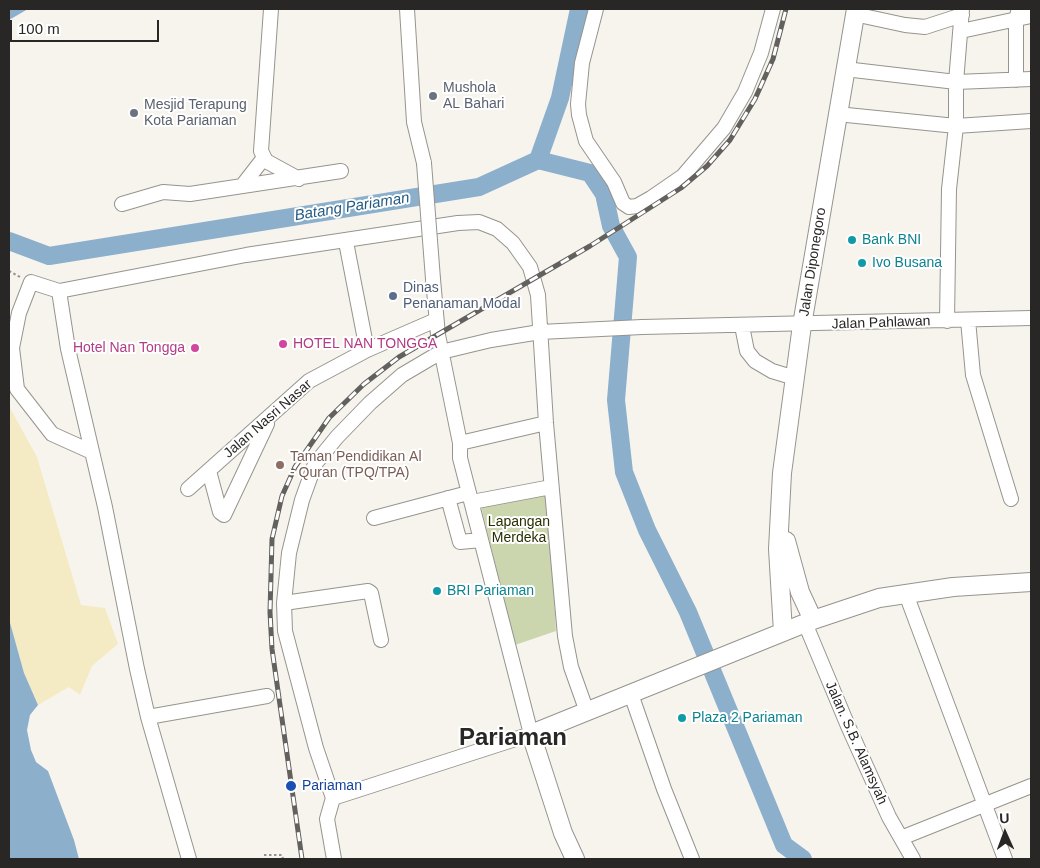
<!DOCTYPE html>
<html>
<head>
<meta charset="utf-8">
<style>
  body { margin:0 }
  #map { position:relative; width:1040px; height:868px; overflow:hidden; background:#f7f4ee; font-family:Arial,sans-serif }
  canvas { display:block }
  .frame { position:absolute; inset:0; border:10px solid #282725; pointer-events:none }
  .north { position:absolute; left:980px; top:808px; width:50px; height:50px; -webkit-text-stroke:4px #fff; paint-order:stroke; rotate:358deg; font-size:14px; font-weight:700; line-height:20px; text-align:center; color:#282725 }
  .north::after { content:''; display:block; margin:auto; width:18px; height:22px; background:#282725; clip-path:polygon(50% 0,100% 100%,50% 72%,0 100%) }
  .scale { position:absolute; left:10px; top:20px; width:149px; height:22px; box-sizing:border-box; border:2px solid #282725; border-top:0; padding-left:6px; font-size:15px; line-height:18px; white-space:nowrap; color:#282725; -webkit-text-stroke:4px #fff; paint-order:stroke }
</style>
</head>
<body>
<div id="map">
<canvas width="1040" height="868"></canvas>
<div class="frame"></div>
<div class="north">U</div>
<div class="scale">100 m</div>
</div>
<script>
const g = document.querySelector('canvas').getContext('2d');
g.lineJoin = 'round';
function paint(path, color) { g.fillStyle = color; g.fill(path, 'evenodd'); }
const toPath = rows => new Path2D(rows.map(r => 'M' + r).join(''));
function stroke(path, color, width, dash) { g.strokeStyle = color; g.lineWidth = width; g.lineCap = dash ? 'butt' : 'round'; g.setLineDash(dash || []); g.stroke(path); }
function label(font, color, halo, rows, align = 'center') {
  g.font = font + ' Arial,sans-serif'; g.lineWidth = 4; g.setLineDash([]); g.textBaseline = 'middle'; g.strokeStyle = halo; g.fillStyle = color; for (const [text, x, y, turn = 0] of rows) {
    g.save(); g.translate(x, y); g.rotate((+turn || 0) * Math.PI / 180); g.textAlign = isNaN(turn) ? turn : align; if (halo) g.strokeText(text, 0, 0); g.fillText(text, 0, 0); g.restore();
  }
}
const green = toPath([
  [548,491,556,631,515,645,481,506]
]);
const sand = toPath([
  [9,406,37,457,81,605,105,608,118,644,92,666,80,695,69,687,38,705,24,673,9,619]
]);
const water = toPath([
  [9,9,28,9,9,20],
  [9,619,24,673,38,705,30,715,27,730,31,750,36,762,48,771,74,840,79,859,9,859]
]);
const river = toPath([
  [538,160,590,173,604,194,611,226,628,257,616,400,624,472,647,530,688,612,784,845,803,859],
  [9,241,49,256,479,187,538,160,560,98,579,9]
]);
const path = toPath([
  [9,271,20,277],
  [264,855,282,855,283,859]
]);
const minor = toPath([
  [271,9,261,151,266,161,299,179],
  [407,9,414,122,424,163],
  [596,9,582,63,578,104,579,115,586,141,614,182,623,203,629,207,637,206,651,198,683,176,724,128,745,92,761,53,773,9],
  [854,14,905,25,925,27,962,15],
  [961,31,1031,16],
  [845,69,956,82,1031,79],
  [1016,80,1016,19,1019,9],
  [837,114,956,126,1031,121],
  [242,186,263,159],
  [122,204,163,192,190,194,341,171],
  [346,242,367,350],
  [59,291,68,349,105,507,137,669,148,717,189,859],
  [968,320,973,375,1011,499],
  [947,321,949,189,956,126,956,82,962,9],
  [742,326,747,351,755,361,772,371,795,378],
  [460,443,546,423],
  [92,452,52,434,17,389,12,348,19,313,31,282,59,291,246,255,458,223,479,222,497,229,513,243,530,267,538,295,546,423,565,636,571,667,587,712],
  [209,471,220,512,224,515,267,424],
  [188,489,309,381,367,350,436,320],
  [448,498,460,542,481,540],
  [472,502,551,487],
  [374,518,468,493],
  [906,594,1005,859],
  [284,603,368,591,371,593,381,640],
  [805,623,848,726,889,817,913,859],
  [631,694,664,789,692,859],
  [148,717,267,696],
  [333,798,531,734,460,458,460,443,438,335,433,279],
  [901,838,1031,786],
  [334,859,327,819,333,798,316,748,285,631,284,603,289,553,302,500,315,464,337,437,370,403,402,375,441,352,491,340,540,332,642,327,1031,318]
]);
const major = toPath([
  [786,541,800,592,813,620],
  [783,632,778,549,782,473,802,325,856,9],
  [575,859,563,833,531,734,813,620,879,598,953,587,1031,582]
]);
const rail = toPath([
  [302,859,272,649,270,612,272,539,282,496,295,467,329,418,364,384,399,357,590,246,681,188,707,166,730,140,755,99,773,59,786,9]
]);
const minorBridge = toPath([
  [424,163,433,279]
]);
const markers = [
  [433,96,5,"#6b7280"],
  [134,113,5,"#6b7280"],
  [852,240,5,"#0f9aa8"],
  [862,263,5,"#0f9aa8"],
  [393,296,5,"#5c6f8a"],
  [283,344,5,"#d1479c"],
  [195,348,5,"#d1479c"],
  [280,465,5,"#8d6e63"],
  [437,591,5,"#0f9aa8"],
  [682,718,5,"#0f9aa8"],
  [291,786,6,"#1a4fb4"]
];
const worshipNames = [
  ["Mushola",443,88],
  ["AL Bahari",443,104],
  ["Mesjid Terapung",144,105],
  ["Kota Pariaman",144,121]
];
const cultureNames = [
  ["Bank BNI",862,240],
  ["Ivo Busana",872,263],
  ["BRI Pariaman",447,591],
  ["Plaza 2 Pariaman",692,718]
];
const streetNames = [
  ["Jalan Diponegoro",813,262,-81],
  ["Jalan Pahlawan",881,323,-2],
  ["Jalan Nasri Nasar",268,419,-41],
  ["Jalan. S.B. Alamsyah",856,743,66]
];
const serviceNames = [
  ["Dinas",403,288],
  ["Penanaman Modal",403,304]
];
const hotelNames = [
  ["HOTEL NAN TONGGA",293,344],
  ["Hotel Nan Tongga",185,348,"right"]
];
const educationNames = [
  ["Taman Pendidikan Al",290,457],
  ["- Quran (TPQ/TPA)",290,473]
];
const parkNames = [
  ["Lapangan",519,522],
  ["Merdeka",519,538]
];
const transitNames = [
  ["Pariaman",302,786]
];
const waterNames = [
  ["Batang Pariaman",352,207,-9]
];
const townNames = [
  ["Pariaman",513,738]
];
paint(green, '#cbd6af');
paint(sand, '#f4ebc5');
paint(water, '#8cafcc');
stroke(river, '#8cafcc', 18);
stroke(minor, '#96948e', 16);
stroke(major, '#96948e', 20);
stroke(path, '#94928e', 2, [2.5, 2.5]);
stroke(minor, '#fff', 14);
stroke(major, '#fff', 18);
stroke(rail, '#63615e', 5);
stroke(rail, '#fff', 3, [9]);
stroke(minorBridge, '#96948e', 16, []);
stroke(minorBridge, '#fff', 14);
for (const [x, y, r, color] of markers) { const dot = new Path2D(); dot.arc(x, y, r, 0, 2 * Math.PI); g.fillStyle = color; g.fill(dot); stroke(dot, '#fff', 2); }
label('14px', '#5b616d', '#fff', worshipNames, 'left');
label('14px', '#0d838f', '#fff', cultureNames, 'left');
label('14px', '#282725', '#fff', streetNames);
label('14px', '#4e5e75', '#fff', serviceNames, 'left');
label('14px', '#b23c85', '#fff', hotelNames, 'left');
label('14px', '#785e54', '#fff', educationNames, 'left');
label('14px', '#283000', '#fff', parkNames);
label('14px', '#164399', '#fff', transitNames, 'left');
label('italic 15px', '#245b83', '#fff', waterNames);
label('bold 24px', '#282725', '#fff', townNames);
</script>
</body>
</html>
